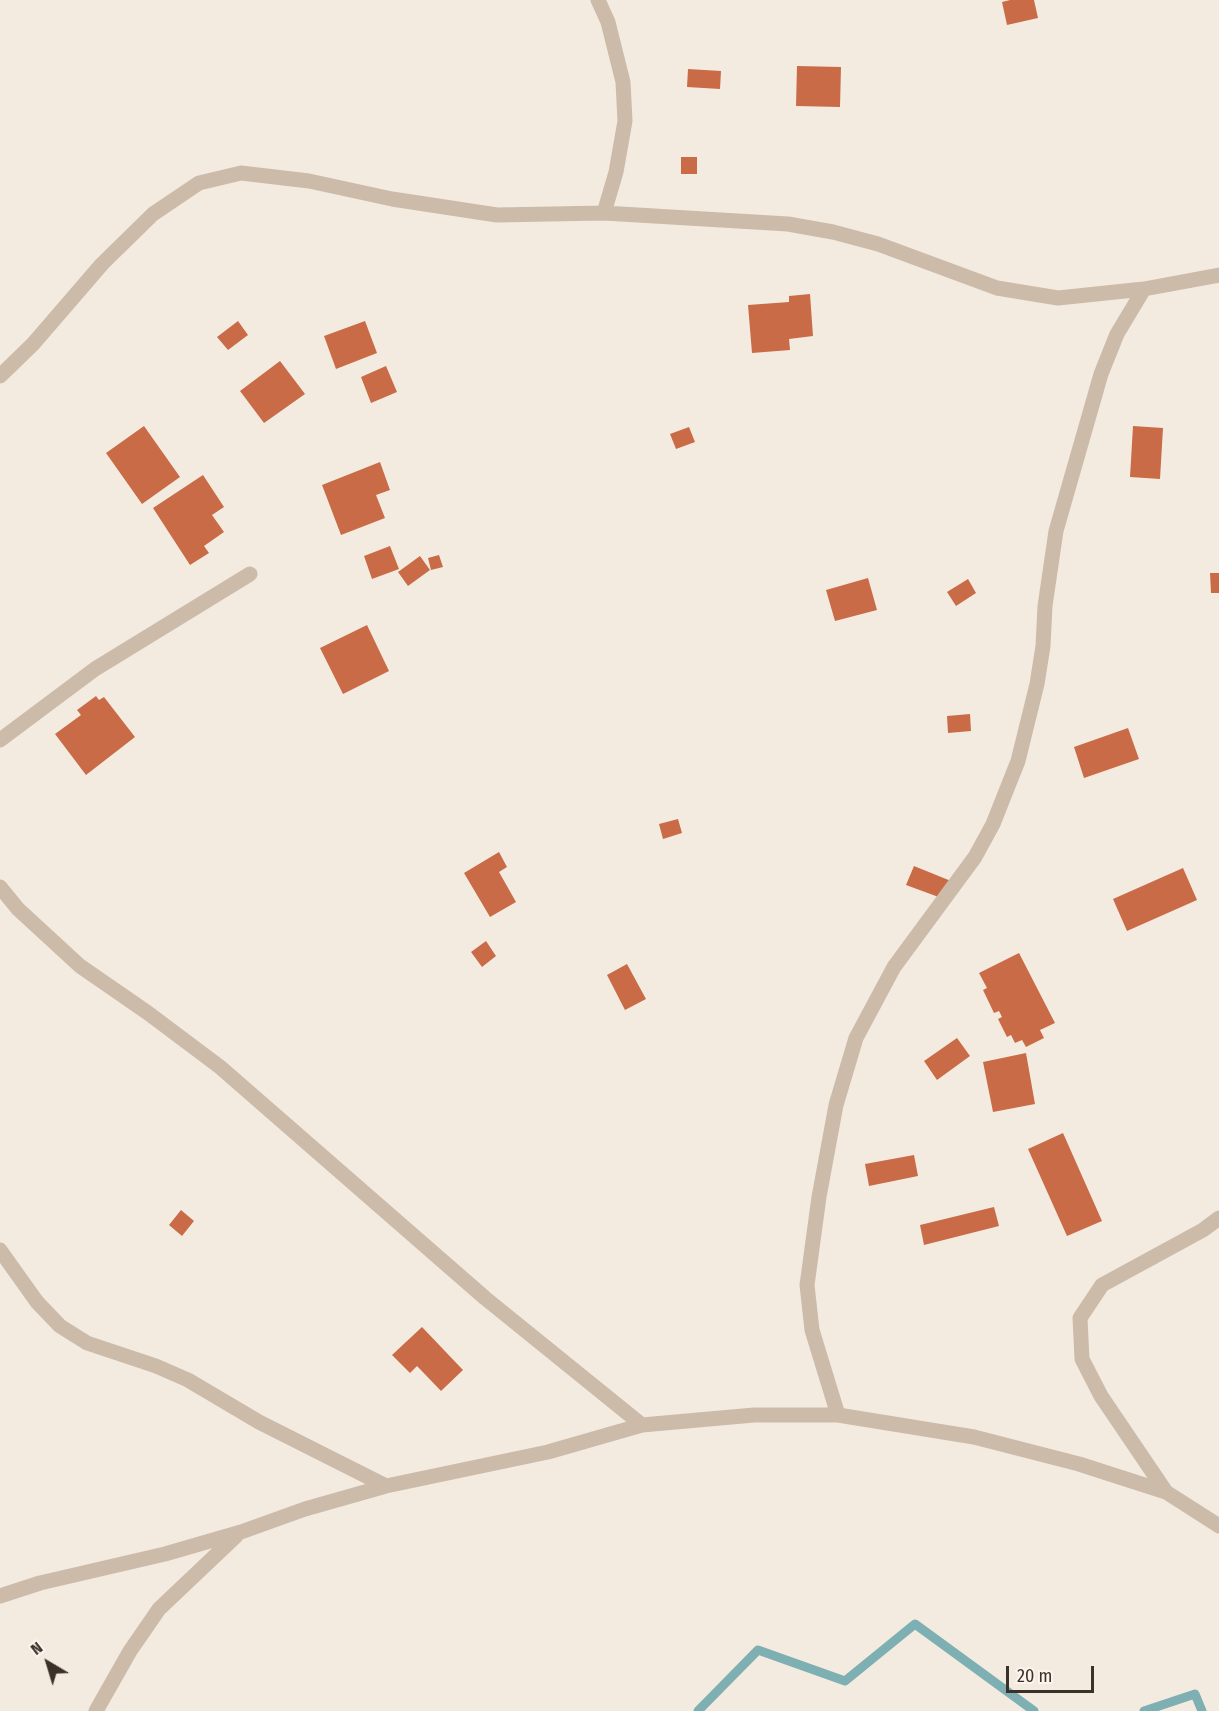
<!DOCTYPE html>
<html>
<head>
<meta charset="utf-8">
<style>
  body { margin:0 }
  #map { position:relative; width:1219px; height:1711px; overflow:hidden; background:#f4ebe0; font-family:"Fira Sans Condensed",sans-serif }
  canvas { display:block }
  .north { position:absolute; left:18px; top:1633px; width:60px; height:60px; -webkit-text-stroke:4px #fbf5ed; paint-order:stroke; rotate:322deg; font-size:16px; font-weight:700; line-height:24px; text-align:center; color:#3b302a }
  .north::after { content:''; display:block; margin:auto; width:21px; height:27px; background:#3b302a; clip-path:polygon(50% 0,100% 100%,50% 72%,0 100%) }
  .scale { position:absolute; left:1006px; top:1666px; width:88px; height:27px; box-sizing:border-box; border:3px solid #3b302a; border-top:0; padding-left:8px; font-size:18px; line-height:21px; white-space:nowrap; color:#3b302a; -webkit-text-stroke:4px #fbf5ed; paint-order:stroke }
</style>
</head>
<body>
<div id="map">
<canvas width="1219" height="1711"></canvas>
<div class="north">N</div>
<div class="scale">20 m</div>
</div>
<script>
const g = document.querySelector('canvas').getContext('2d');
g.lineJoin = 'round';
const toPath = rows => new Path2D(rows.map(r => 'M' + r).join(''));
function stroke(path, color, width, dash) { g.strokeStyle = color; g.lineWidth = width; g.lineCap = dash ? 'butt' : 'round'; g.setLineDash(dash || []); g.stroke(path); }
function paint(path, color) { g.fillStyle = color; g.fill(path, 'evenodd'); }
const stream = toPath([
  [698,1711,758,1650,845,1681,915,1624,1034,1711],
  [1144,1711,1195,1694,1202,1711]
]);
const building = toPath([
  [1010,0,1034,0,1038,18,1007,25,1002,2],
  [797,66,841,67,840,107,796,106],
  [688,69,721,71,720,89,687,87],
  [681,157,697,157,697,174,681,174],
  [810,294,813,336,789,339,790,350,752,353,748,305,789,302,789,296],
  [238,321,248,335,228,350,217,337],
  [365,321,377,353,336,369,324,336],
  [280,361,305,394,264,423,240,391],
  [386,366,397,392,371,403,361,377],
  [144,426,180,477,142,504,106,453],
  [1133,426,1163,428,1160,479,1130,477],
  [689,427,695,442,676,449,670,434],
  [380,462,390,490,376,495,385,518,341,535,322,485],
  [203,475,224,507,212,515,224,532,204,546,209,553,190,565,153,508],
  [390,546,399,569,372,579,364,556],
  [439,555,443,567,431,570,428,558],
  [420,556,430,570,408,586,398,572],
  [1210,573,1219,573,1219,593,1211,593],
  [868,578,877,610,835,621,826,590],
  [968,579,976,593,956,606,947,592],
  [367,625,389,671,343,694,320,648],
  [96,696,99,700,104,697,135,737,86,775,55,734,81,715,77,710],
  [970,714,971,731,948,733,947,716],
  [1128,728,1139,759,1084,778,1074,747],
  [678,819,682,833,663,839,659,824],
  [499,852,507,867,499,872,516,902,490,917,464,873],
  [914,866,951,881,944,899,906,885],
  [1183,868,1197,900,1127,931,1113,899],
  [486,941,496,956,482,967,471,952],
  [1019,953,1055,1023,1040,1030,1044,1038,1026,1047,1022,1040,1015,1043,1011,1035,1007,1037,998,1019,1002,1017,999,1011,994,1013,983,990,987,988,979,973],
  [627,964,646,999,625,1010,607,975],
  [957,1038,970,1056,937,1080,924,1061],
  [1026,1053,1035,1104,993,1112,983,1062],
  [1063,1133,1102,1221,1067,1236,1028,1149],
  [914,1155,918,1176,869,1186,865,1164],
  [994,1207,999,1226,924,1245,920,1225],
  [181,1210,194,1221,182,1236,169,1225],
  [422,1327,463,1370,441,1391,417,1366,410,1373,392,1355]
]);
const minor = toPath([
  [598,0,608,22,623,82,625,121,616,172,604,213],
  [0,376,33,344,102,264,153,214,199,183,241,173,309,181,392,199,497,215,604,213,788,224,833,232,878,244,997,288,1058,298,1144,289,1219,275],
  [0,740,95,669,250,574],
  [0,887,18,909,80,966,148,1013,220,1067,485,1298,642,1425],
  [0,1250,37,1302,60,1326,87,1343,156,1366,188,1380,259,1422,386,1486],
  [838,1415,812,1330,807,1285,819,1197,836,1105,856,1038,894,967,975,857,993,824,1018,761,1037,684,1043,646,1045,606,1056,531,1101,374,1117,334,1144,289],
  [1166,1492,1101,1396,1082,1359,1080,1318,1102,1285,1203,1230,1219,1218],
  [0,1596,40,1583,165,1554,241,1532,305,1509,386,1486,548,1452,642,1425,754,1415,838,1415,974,1437,1079,1464,1166,1492,1219,1526],
  [96,1711,130,1651,159,1609,236,1536]
]);
stroke(stream, '#7dafb3', 9);
paint(building, '#ca6b47');
stroke(minor, '#cdbbaa', 15);
</script>
</body>
</html>
